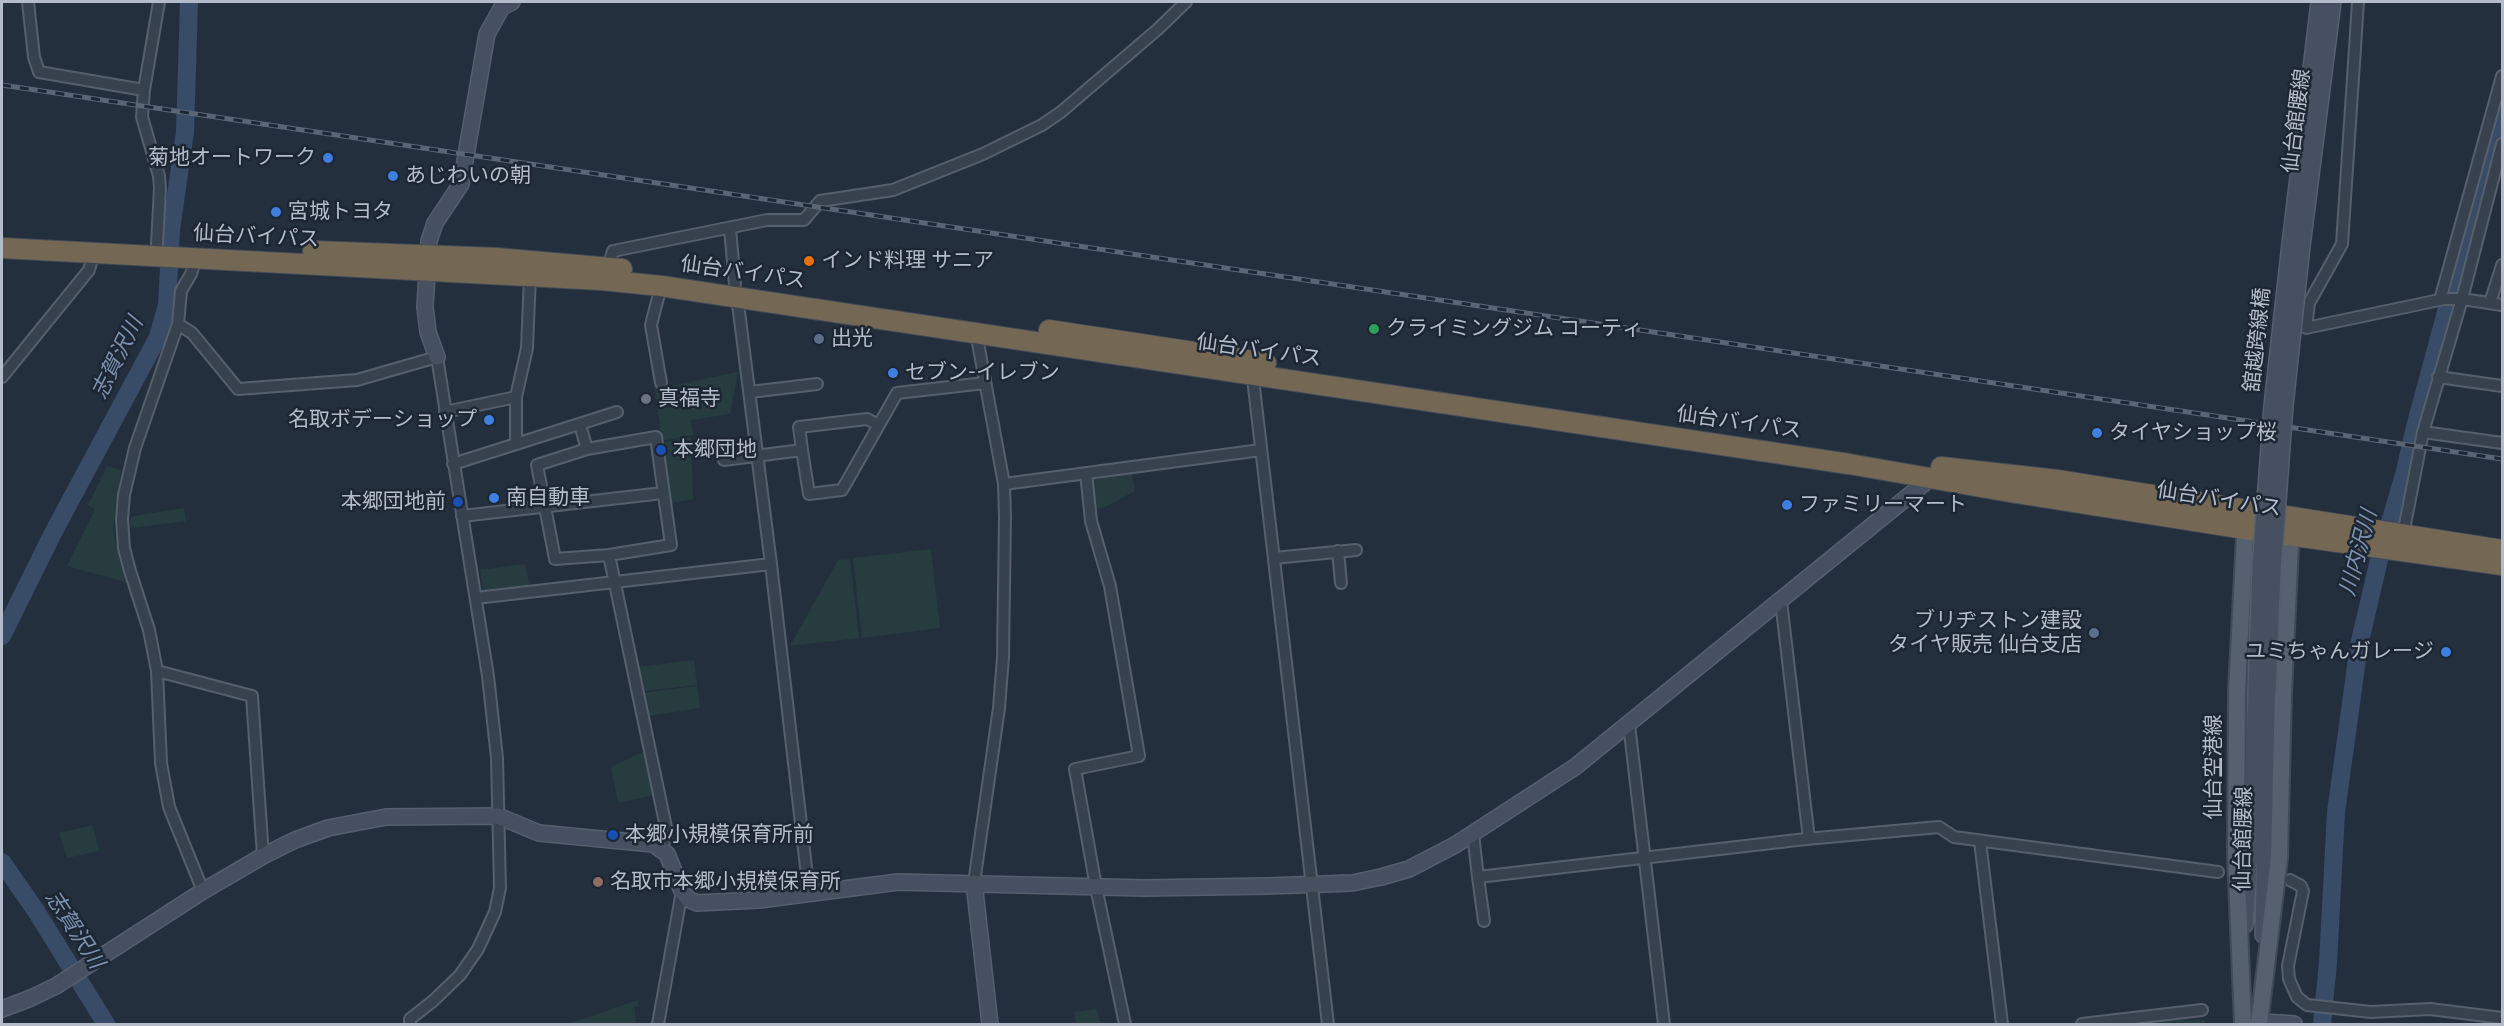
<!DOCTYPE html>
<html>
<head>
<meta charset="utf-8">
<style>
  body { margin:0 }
  #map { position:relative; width:2504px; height:1026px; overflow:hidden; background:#242f3e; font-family:"Fira Sans Condensed",sans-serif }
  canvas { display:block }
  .frame { position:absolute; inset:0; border:3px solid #b4bcc9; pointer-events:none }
</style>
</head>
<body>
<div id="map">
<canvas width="2504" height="1026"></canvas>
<div class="frame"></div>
</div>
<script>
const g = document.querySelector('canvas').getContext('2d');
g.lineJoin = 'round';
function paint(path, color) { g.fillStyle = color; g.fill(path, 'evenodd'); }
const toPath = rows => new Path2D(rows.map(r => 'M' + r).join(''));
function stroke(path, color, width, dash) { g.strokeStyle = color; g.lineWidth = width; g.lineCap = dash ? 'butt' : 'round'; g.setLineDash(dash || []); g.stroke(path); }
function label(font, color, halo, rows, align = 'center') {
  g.font = font + ' "Fira Sans Condensed","Noto Sans JP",sans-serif'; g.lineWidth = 5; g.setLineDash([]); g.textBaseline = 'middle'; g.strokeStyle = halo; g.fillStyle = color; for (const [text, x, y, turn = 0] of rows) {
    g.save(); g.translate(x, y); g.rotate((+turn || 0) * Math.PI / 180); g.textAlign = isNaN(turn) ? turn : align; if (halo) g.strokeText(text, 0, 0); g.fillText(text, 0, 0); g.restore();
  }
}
const green = toPath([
  [738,372,730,414,691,420,693,435,662,441,655,389],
  [691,437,693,499,671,503,664,442],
  [107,466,121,470,113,529,125,582,67,566,95,510,88,505],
  [1132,474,1135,491,1103,508,1097,509,1090,484,1094,479],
  [184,508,186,521,131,528,130,520,133,516],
  [931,549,940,628,862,638,853,558],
  [850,559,859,638,790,646,838,560],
  [525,564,530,589,484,595,480,570],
  [694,660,697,685,643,691,637,667],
  [697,686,700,708,648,716,643,693],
  [645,751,655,795,618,803,611,767],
  [93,825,99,851,67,858,59,833],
  [638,1000,639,1006,634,1007,636,1022,629,1024,568,1024],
  [1097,1009,1100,1024,1076,1024,1074,1012],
  [2157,1019,2205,1020,2205,1024,2112,1024]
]);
const river = toPath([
  [2,636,53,533,158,337,167,305,171,230,185,132,189,2],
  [2,862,36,911,106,1024],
  [2322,1024,2328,963,2336,812,2359,645,2379,560,2405,471,2415,427,2502,104]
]);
const street = toPath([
  [28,2,34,57,39,72,144,90,159,2],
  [2358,2,2342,244,2309,303,2306,328,2444,299,2462,299,2502,305],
  [144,90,142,117,159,176,160,188,157,244],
  [730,229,735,284],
  [196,258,191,274,181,291,178,324,135,448,124,495,122,519,124,548,130,571,149,630,157,671,161,763,169,807,203,891],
  [608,267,613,251,767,220,804,220,820,201,893,190,983,154,1042,125,1061,112,1158,29,1186,2],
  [737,296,771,564,809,893],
  [2440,300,2502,76],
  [2490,303,2502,265],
  [178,324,192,333,238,389,357,380,437,357,488,676,497,758,500,888,495,912,478,949,460,975,433,1001,410,1019,410,1024],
  [1252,370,1328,1024],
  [2,377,89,270,94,252],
  [2438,377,2502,386],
  [661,383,651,325,661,286],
  [750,392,817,384],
  [445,412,516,397],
  [580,425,587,449],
  [2423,432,2502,443],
  [656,437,671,545,609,555,555,559,537,465,587,449,656,437],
  [516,443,516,397,527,348,530,276],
  [802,450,799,427,867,419,879,425],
  [724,460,802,450,809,494,842,490,897,393,985,383],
  [453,464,617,412],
  [1086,473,1091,521,1110,586,1139,756,1075,769,1096,887,1125,1024],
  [1004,484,1261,450],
  [462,516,663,493],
  [2403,535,2423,432,2462,299,2502,144],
  [1338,551,1341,583],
  [609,555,667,832,665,840,660,847],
  [1274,558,1356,550],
  [476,598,771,564],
  [1781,601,1809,839],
  [157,671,252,696,263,856],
  [1629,724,1664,1024],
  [1473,834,1478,877,1806,839,1939,827,1954,837,2218,872],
  [1980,841,2002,1024],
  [1478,877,1484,921],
  [2290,880,2301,886,2303,891,2288,966,2289,979,2297,997,2307,1005,2371,1012,2430,1009,2502,1018],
  [974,883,999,708,1003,657,1005,517,1004,484,976,332],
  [658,1024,682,891],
  [2082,1024,2202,1010]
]);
const secondary = toPath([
  [2290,244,2319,2],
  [2302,246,2333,2],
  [437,357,428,332,425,307,429,241,435,223,461,184,487,34,502,7,512,2],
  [974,883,990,1024],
  [2245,925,2250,852,2256,692],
  [2263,935,2268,692],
  [2,1009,31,998,56,986,203,891,263,856,295,840,328,828,386,817,498,816,539,833,653,844,667,854,682,891,688,899,697,903,759,900,898,882,1145,888,1267,886,1352,883,1381,877,1409,869,1455,845,1575,767,1932,477],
  [2249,1021,2294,1024]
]);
const primary = toPath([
  [2243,1024,2236,853,2237,690,2246,517],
  [2259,1024,2279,858,2283,692,2291,524]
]);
const highway = toPath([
  [2,248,602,280,661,286,1849,464,2010,492,2245,529,2502,565],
  [313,251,496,258,622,269],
  [1049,330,1266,363],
  [1941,467,2057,480,2502,550]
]);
const rail = toPath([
  [2,85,2502,459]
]);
const secondaryBridge = toPath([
  [2256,692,2260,569,2272,406,2290,244],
  [2268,692,2273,570,2285,406,2302,246]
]);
const markers = [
  [328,158,6,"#3f7fe0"],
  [393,176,6,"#3f7fe0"],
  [276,212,6,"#3f7fe0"],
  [809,261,6,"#e8710a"],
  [1374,329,6,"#2e9e5b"],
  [819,339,6,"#5c6f8a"],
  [893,373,6,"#3f7fe0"],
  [646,399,6,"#6b7280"],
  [489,420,6,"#3f7fe0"],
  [2097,433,6,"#3f7fe0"],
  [661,450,6,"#1a4fb4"],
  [494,498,6,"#3f7fe0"],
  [458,502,6,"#1a4fb4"],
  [1787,505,6,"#3f7fe0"],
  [2094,633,6,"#5c6f8a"],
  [2446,652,6,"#3f7fe0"],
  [613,835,6,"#1a4fb4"],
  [598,882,6,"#8d6e63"]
];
const streetNames = [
  ["仙台館腰線",2297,121,-83],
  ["仙台バイパス",256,237,3],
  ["仙台バイパス",743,273,8],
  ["舘越跨線橋",2258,340,-84],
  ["仙台バイパス",1259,351,8],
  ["仙台バイパス",1739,423,8],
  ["仙台バイパス",2219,500,9],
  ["仙台空港線",2214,767,-90],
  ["仙台館腰線",2244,839,-89]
];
const poiNames = [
  ["菊地オートワーク",316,158,"right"],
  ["あじわいの朝",405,176],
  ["宮城トヨタ",288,212],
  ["インド料理 サニア",821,261],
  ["クライミングジム コーティ",1386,329],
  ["出光",831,339],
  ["セブン-イレブン",905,373],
  ["真福寺",658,399],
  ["名取ボデーショップ",477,420,"right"],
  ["タイヤショップ桜",2109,433],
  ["本郷団地",673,450],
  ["南自動車",506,498],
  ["本郷団地前",446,502,"right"],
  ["ファミリーマート",1799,505],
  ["ブリヂストン建設",2082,621,"right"],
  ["タイヤ販売 仙台支店",2082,645,"right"],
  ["ユミちゃんガレージ",2434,652,"right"],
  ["本郷小規模保育所前",625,835],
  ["名取市本郷小規模保育所",610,882]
];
const waterNames = [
  ["志賀沢川",118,358,-64],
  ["川内沢川",2359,553,-75],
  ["志賀沢川",74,930,57]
];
paint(green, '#263c3f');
stroke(river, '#394c67', 18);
stroke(street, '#565f6c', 14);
stroke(secondary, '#565f6c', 18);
stroke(primary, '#414a57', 20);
stroke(highway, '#434c59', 22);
stroke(street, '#38414e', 10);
stroke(secondary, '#465061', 15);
stroke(primary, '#56606e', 16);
stroke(highway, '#746855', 20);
stroke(rail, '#5a6575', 5);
stroke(rail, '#1d2633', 3, [9]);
stroke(secondaryBridge, '#565f6c', 18, []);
stroke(secondaryBridge, '#465061', 15);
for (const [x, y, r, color] of markers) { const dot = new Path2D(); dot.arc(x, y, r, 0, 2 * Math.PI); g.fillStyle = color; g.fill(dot); stroke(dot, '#1d2633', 2); }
label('21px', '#b4bcc9', '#1d2633', streetNames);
label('21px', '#b4bcc9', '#1d2633', poiNames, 'left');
label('italic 22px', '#7c92b1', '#1d2633', waterNames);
</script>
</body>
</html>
